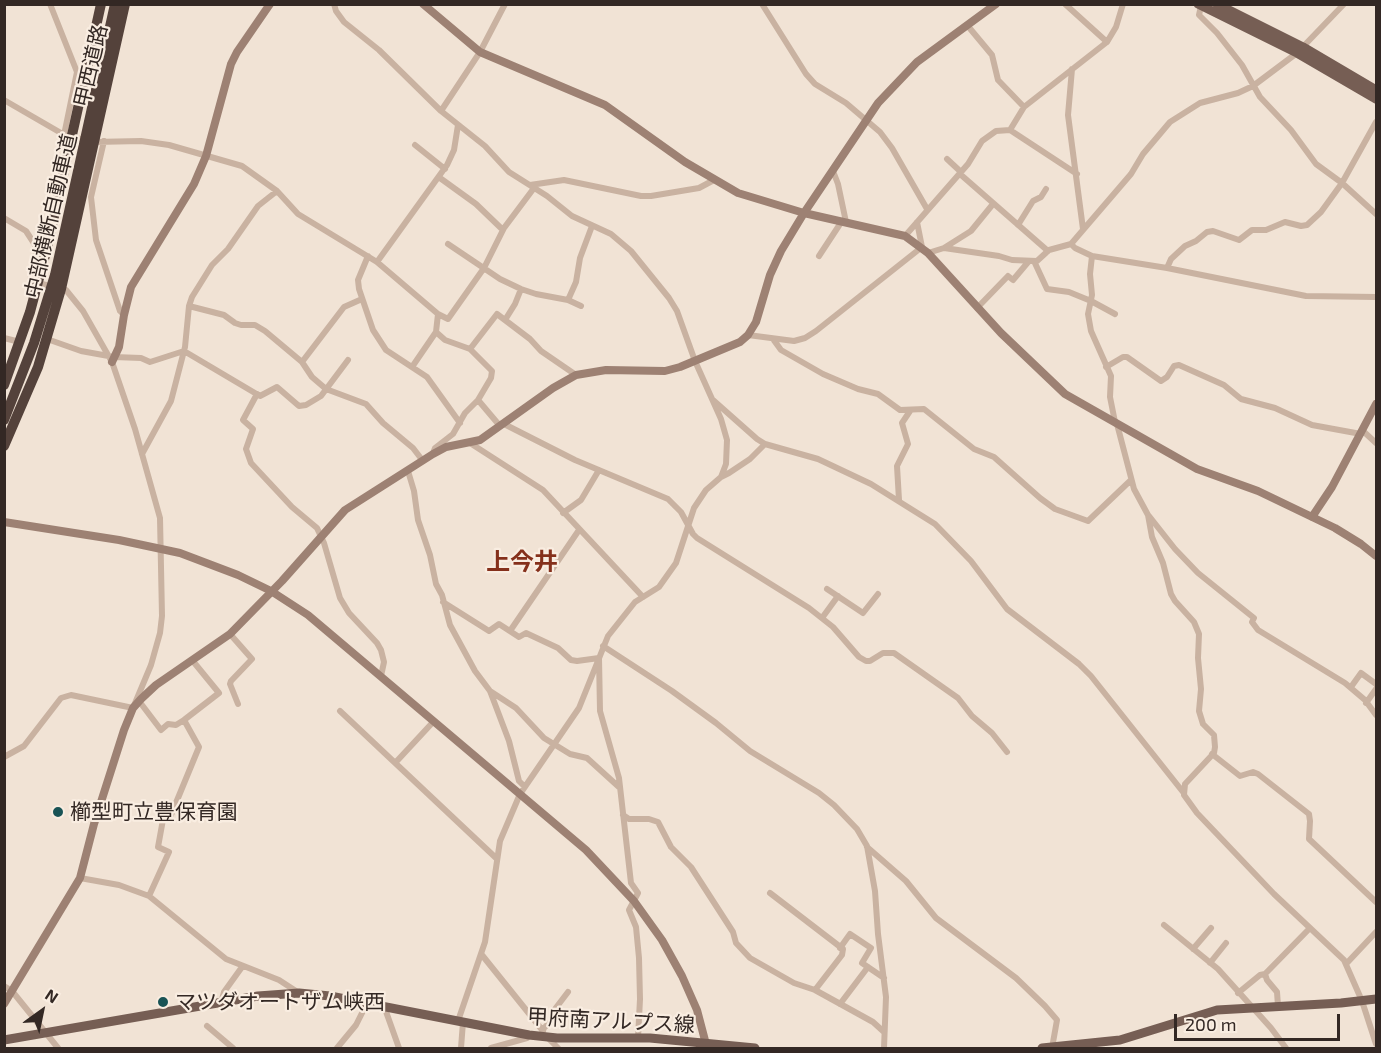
<!DOCTYPE html>
<html>
<head>
<meta charset="utf-8">
<style>
  body { margin:0 }
  #map { position:relative; width:1381px; height:1053px; overflow:hidden; background:#f1e3d5; font-family:"Exo 2",sans-serif }
  canvas { display:block }
  .frame { position:absolute; inset:0; border:6px solid #332824; pointer-events:none }
  .north { position:absolute; left:12px; top:981px; width:60px; height:60px; -webkit-text-stroke:4px #f9ede1; paint-order:stroke; rotate:33deg; font-size:16px; font-weight:700; line-height:24px; text-align:center; color:#332824 }
  .north::after { content:''; display:block; margin:auto; width:21px; height:27px; background:#332824; clip-path:polygon(50% 0,100% 100%,50% 72%,0 100%) }
  .scale { position:absolute; left:1174px; top:1014px; width:166px; height:27px; box-sizing:border-box; border:3px solid #332824; border-top:0; padding-left:8px; font-size:18px; line-height:21px; white-space:nowrap; color:#332824; -webkit-text-stroke:4px #f9ede1; paint-order:stroke }
</style>
</head>
<body>
<div id="map">
<canvas width="1381" height="1053"></canvas>
<div class="frame"></div>
<div class="north">N</div>
<div class="scale">200 m</div>
</div>
<script>
const g = document.querySelector('canvas').getContext('2d');
g.lineJoin = 'round';
const toPath = rows => new Path2D(rows.map(r => 'M' + r).join(''));
function stroke(path, color, width, dash) { g.strokeStyle = color; g.lineWidth = width; g.lineCap = dash ? 'butt' : 'round'; g.setLineDash(dash || []); g.stroke(path); }
function label(font, color, halo, rows, align = 'center') {
  g.font = font + ' "Exo 2","Noto Sans JP",sans-serif'; g.lineWidth = 4.5; g.setLineDash([]); g.textBaseline = 'middle'; g.strokeStyle = halo; g.fillStyle = color; for (const [text, x, y, turn = 0] of rows) {
    g.save(); g.translate(x, y); g.rotate((+turn || 0) * Math.PI / 180); g.textAlign = isNaN(turn) ? turn : align; if (halo) g.strokeText(text, 0, 0); g.fillText(text, 0, 0); g.restore();
  }
}
const street = toPath([
  [50,4,77,72,64,135],
  [334,4,336,11,344,22,379,50,441,111,485,146,509,172,547,196,572,216,611,234,631,251,669,298,677,311,695,361,721,419,727,440,726,464,721,477,706,490,694,508,676,563,659,587,635,602,608,636,579,708,520,794,500,841,485,942,458,1021],
  [762,4,806,74,815,84,846,103,880,132,892,148,927,209],
  [1065,4,1107,42],
  [1201,6,1199,15,1217,33,1242,65,1260,97,1291,130,1316,164,1342,183,1376,214],
  [967,25,992,55,998,80,1024,107],
  [1072,69,1068,115,1083,229],
  [4,100,61,133,71,137,94,142,141,141,169,145,242,166,277,191,298,214,377,262,438,314,436,332,445,340,470,349,492,371,491,378,478,400,465,413,453,434,435,448,433,453],
  [441,111,480,52,505,4],
  [1010,130,1024,107,1107,42,1116,27,1123,4],
  [104,141,91,197,96,240,120,311,124,315],
  [415,145,445,169],
  [947,159,961,172],
  [833,171,838,184,846,222],
  [960,174,1048,251],
  [440,178,476,204,503,230],
  [530,185,564,180,641,196,651,196,699,188,714,180],
  [4,218,26,231,37,248,30,281,66,290,83,311,112,362,135,429,160,518,162,616,160,633,151,665,133,708,71,695,61,698,24,746,4,757],
  [1018,225,1033,201,1041,197,1046,189],
  [905,236,968,164,982,141,996,131,1010,130,1077,174],
  [448,244,500,279,521,289,536,294,568,300,581,306],
  [1071,244,1075,248,1092,256,1167,268,1306,296,1376,297],
  [944,248,971,231,993,204],
  [928,253,944,248,999,256,1012,260,1037,261,1049,250,1071,244,1131,174,1143,154,1170,122,1200,103,1238,93,1253,86,1297,53,1344,4],
  [368,256,358,280,359,289,373,330,386,350,427,377,460,423],
  [819,256,842,221],
  [1092,256,1090,274,1092,295,1088,314,1091,331,1111,376,1110,397,1115,422],
  [1034,261,1047,289,1069,292,1091,301,1115,314],
  [377,262,447,165,454,150,458,125],
  [1167,268,1171,259,1185,246,1196,241,1207,232,1213,231,1239,240,1252,230,1266,230,1285,222,1301,226,1307,225,1321,212,1342,183,1376,122],
  [568,300,576,282,580,258,592,226],
  [189,306,224,315,235,323,241,325,255,325,265,331,302,362,312,377,326,389,366,404,383,423,413,448,423,461],
  [977,308,1008,276,1013,280,1029,261],
  [438,314,448,319,484,268,504,228,534,188],
  [505,320,515,304,521,289],
  [748,335,794,341,805,338,816,331,922,247,917,222],
  [4,338,20,342],
  [47,339,81,351,114,357,141,358,150,362,184,351,260,396,277,387,299,406,306,405,321,396,348,360],
  [773,339,781,350,823,374,858,389,878,394,900,410,924,409,974,449,994,457,1040,498,1055,509,1088,521,1131,480],
  [470,349,497,314,530,339,541,351,576,375],
  [302,362,344,307,362,299],
  [412,367,436,332],
  [1106,367,1123,357,1127,357,1161,381,1167,377,1174,366,1179,365,1224,385,1241,399,1275,408,1312,425,1361,434],
  [257,394,243,420,253,429,246,449,251,463,292,507,317,528,324,543,340,598,349,613,377,643,381,650,384,662,381,676],
  [478,400,500,426],
  [713,400,757,439,765,444,818,459,871,484,935,524,971,561,1007,609,1079,664,1091,676,1183,792],
  [504,424,575,460,668,499,681,512,693,534,697,538,809,608,833,627,859,657,866,661,870,661,883,653,894,653,958,698,972,716,992,733,1007,752],
  [1117,424,1134,489,1148,515,1152,537,1163,563,1171,594,1175,601,1194,622,1199,634,1198,658,1201,689,1199,711,1203,724,1214,735,1215,747,1214,753,1185,784,1184,795,1197,813,1274,894,1344,960,1362,1001,1376,1044],
  [1363,431,1376,443],
  [470,443,543,490,643,597],
  [142,454,171,401,185,347,189,306,192,297,212,265,228,249,258,206,277,191],
  [408,471,414,491,418,520,430,555,436,584,442,595,450,625,475,671,490,691,509,741,519,781,524,786],
  [721,477,729,473,750,459,765,444],
  [899,500,897,466,908,444,902,423,910,411],
  [563,513,581,500,599,470],
  [1149,516,1175,549,1198,573,1254,618,1252,622,1258,630,1345,683,1365,700,1376,715],
  [827,589,863,613,878,594],
  [443,602,489,631,499,624,519,637,526,633,558,648,571,660,577,661,599,658,600,711,619,778,631,883,638,893,629,910,636,927,639,958,640,999,638,1038],
  [822,618,838,596],
  [510,631,579,530],
  [230,634,252,659,231,681,230,684,238,704],
  [603,646,672,691,716,723,750,751,819,793,834,805,857,829,867,846,875,891,878,934,886,997,884,1048],
  [1351,687,1361,673,1376,684],
  [490,691,516,708,544,738,570,754,587,758,620,788],
  [139,701,161,730,168,724,176,725,184,720,219,693,192,660],
  [1366,703,1376,689],
  [340,711,496,858],
  [1212,754,1240,776,1253,772,1258,774,1309,814,1310,821,1309,839,1376,902],
  [396,762,434,721],
  [623,815,629,819,649,819,658,822,671,847,691,867,733,932,736,943,750,958,794,983,815,990,873,1022,884,1032],
  [867,847,906,881,936,918,1016,978,1045,1006,1057,1020,1052,1048],
  [80,878,119,885,149,896,226,959,279,980,299,993],
  [770,893,843,949,842,955,815,990],
  [149,896,169,852,158,847,164,814,171,815,199,747,184,720],
  [1164,925,1218,969,1271,1028,1286,1048],
  [840,948,850,934,871,948,862,963,884,978],
  [1193,949,1211,928],
  [482,955,543,1031],
  [1210,963,1226,943],
  [1346,964,1376,932],
  [1265,974,1267,980,1277,992,1278,1006],
  [4,986,12,991,58,1048],
  [1238,993,1260,975,1265,974,1310,928],
  [221,1003,224,992,242,967],
  [840,1004,868,967],
  [384,1006,399,1048],
  [207,1026,233,1048],
  [542,1033,544,1028,554,1018,552,1013,568,992],
  [548,1038,558,1048],
  [337,1048,356,1025,367,1003],
  [461,1048,463,1022],
  [491,1048,527,1038,529,1035]
]);
const secondary = toPath([
  [423,4,480,52,605,105,685,162,738,193,804,213,905,236,928,253,1001,333,1065,394,1197,469,1258,491,1335,528,1361,544,1376,556],
  [112,362,119,347,124,315,131,287,194,184,206,156,231,64,237,52,270,4],
  [1312,517,1332,487,1376,404],
  [4,522,119,540,180,553,238,575,271,591,308,615,586,850,634,901,662,940,682,976,697,1010,707,1048],
  [4,1004,80,878,94,824,124,730,133,708,141,699,156,685,230,634,282,581,345,510,433,454,446,447,480,440,553,388,576,375,606,370,665,371,680,367,740,342,748,335,756,322,770,275,781,251,804,213,878,103,917,62,996,4]
]);
const primary = toPath([
  [1198,4,1297,53,1376,99],
  [1217,4,1303,47,1376,90],
  [4,1040,258,996,299,993,330,996,529,1035,557,1038,650,1038,755,1048],
  [1042,1048,1120,1040,1217,1010,1341,1003,1376,999]
]);
const highway = toPath([
  [4,385,30,312,47,248,101,4],
  [4,420,34,343,55,275,115,4],
  [4,446,38,367,61,289,125,4]
]);
const markers = [
  [58,812,6,"#195355"],
  [163,1002,6,"#195355"]
];
const streetNames = [
  ["甲西道路",91,66,-77],
  ["中部横断自動車道",51,216,-77],
  ["甲府南アルプス線",611,1021,3]
];
const poiNames = [
  ["櫛型町立豊保育園",70,812],
  ["マツダオートザム峡西",175,1002]
];
const quarterNames = [
  ["上今井",522,562]
];
stroke(street, '#c9b2a1', 6);
stroke(secondary, '#9d8173', 8);
stroke(primary, '#765e54', 9);
stroke(highway, '#54423b', 10);
for (const [x, y, r, color] of markers) { const dot = new Path2D(); dot.arc(x, y, r, 0, 2 * Math.PI); g.fillStyle = color; g.fill(dot); stroke(dot, '#f9ede1', 2); }
label('21px', '#332824', '#f9ede1', streetNames);
label('21px', '#332824', '#f9ede1', poiNames, 'left');
label('bold 24px', '#85301b', '#f9ede1', quarterNames);
</script>
</body>
</html>
